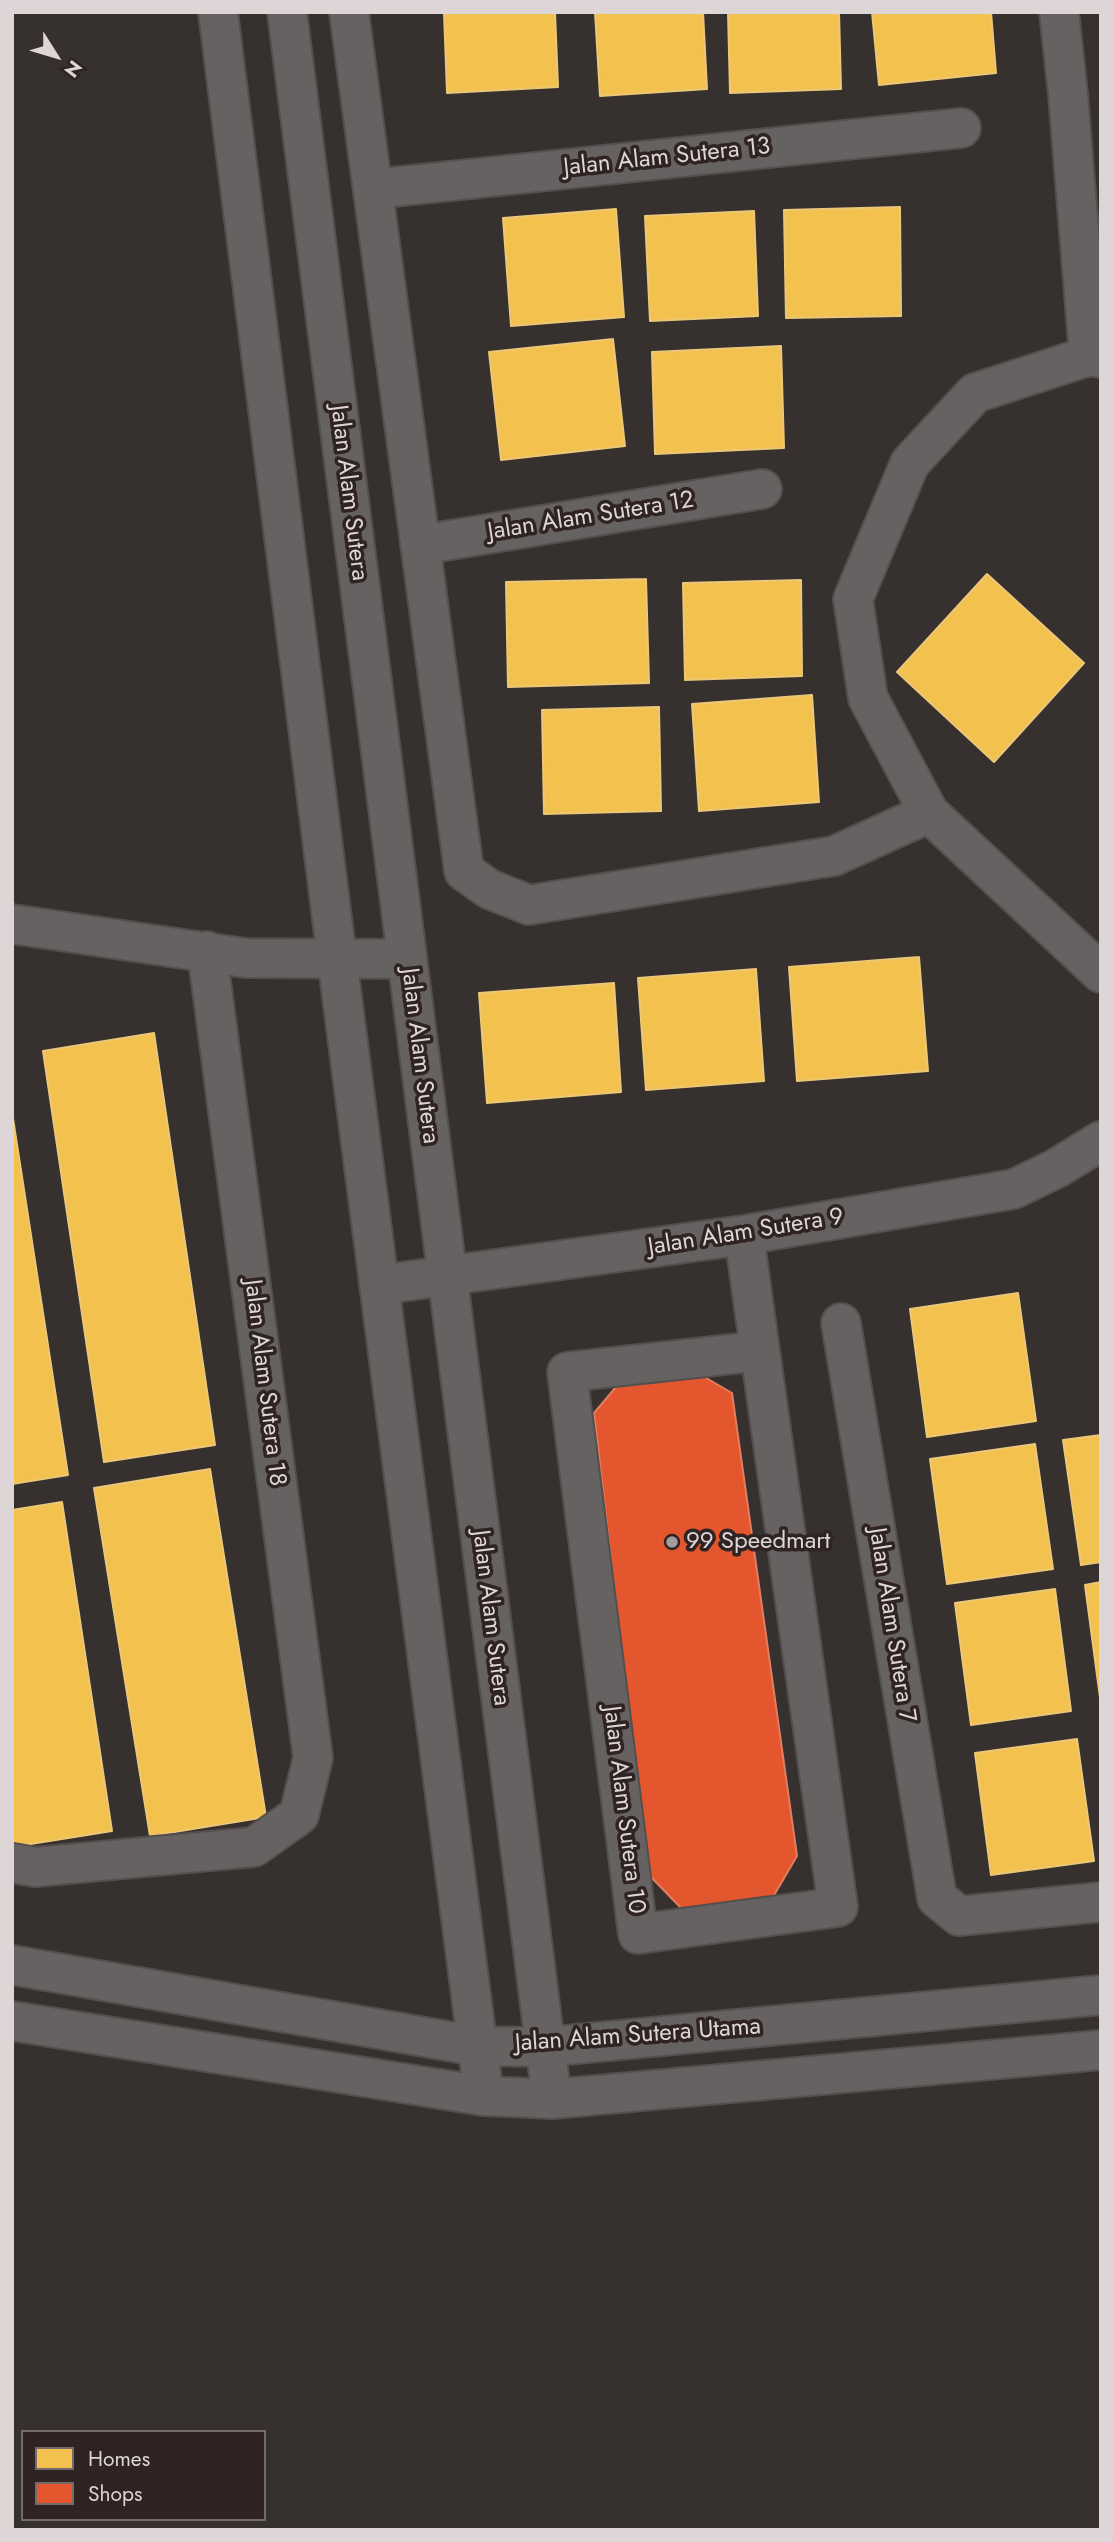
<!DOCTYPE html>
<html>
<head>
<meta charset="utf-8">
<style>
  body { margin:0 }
  #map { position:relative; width:1113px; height:2542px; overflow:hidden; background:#36302f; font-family:Jost,sans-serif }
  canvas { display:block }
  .frame { position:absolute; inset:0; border:14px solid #ded6d6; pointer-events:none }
  .legend { position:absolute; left:21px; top:2430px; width:245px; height:91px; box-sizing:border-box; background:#2f2323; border:2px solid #756b6b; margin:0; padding:9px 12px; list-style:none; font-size:21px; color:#ded6d6 }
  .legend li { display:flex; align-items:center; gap:14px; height:35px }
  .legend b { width:35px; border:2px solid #756b6b }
  .north { position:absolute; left:21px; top:21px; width:70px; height:70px; -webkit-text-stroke:5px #2f2323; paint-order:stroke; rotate:127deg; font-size:19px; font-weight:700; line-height:28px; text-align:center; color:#ded6d6 }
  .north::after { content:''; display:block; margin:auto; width:24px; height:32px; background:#ded6d6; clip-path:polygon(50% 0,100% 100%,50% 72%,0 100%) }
</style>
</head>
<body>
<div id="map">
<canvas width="1113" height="2542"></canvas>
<div class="frame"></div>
<ul class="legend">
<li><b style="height:19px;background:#f2c14e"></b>Homes</li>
<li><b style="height:19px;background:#e4572e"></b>Shops</li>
</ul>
<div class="north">N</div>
</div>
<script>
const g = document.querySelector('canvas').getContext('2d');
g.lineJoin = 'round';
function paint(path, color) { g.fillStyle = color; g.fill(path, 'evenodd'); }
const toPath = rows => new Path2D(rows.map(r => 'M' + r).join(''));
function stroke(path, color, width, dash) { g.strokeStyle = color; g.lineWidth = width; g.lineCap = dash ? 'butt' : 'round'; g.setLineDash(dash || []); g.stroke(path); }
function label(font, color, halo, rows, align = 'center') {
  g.font = font + ' Jost,sans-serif'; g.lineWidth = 7; g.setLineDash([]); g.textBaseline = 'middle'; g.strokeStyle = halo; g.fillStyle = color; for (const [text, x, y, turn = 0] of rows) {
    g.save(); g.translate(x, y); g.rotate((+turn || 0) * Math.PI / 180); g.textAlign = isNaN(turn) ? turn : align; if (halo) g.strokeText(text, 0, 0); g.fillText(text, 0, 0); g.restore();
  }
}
const homes = toPath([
  [444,12,555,12,558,87,447,93,444,12],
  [595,12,703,12,707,89,600,96,595,12],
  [728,12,839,12,841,89,730,93,728,12],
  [872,12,991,12,996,73,879,85,872,12],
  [900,207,901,316,786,318,784,210,900,207],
  [616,209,624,317,511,326,503,218,616,209],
  [754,211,758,316,650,321,645,216,754,211],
  [613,339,625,446,501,460,489,352,613,339],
  [781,346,784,448,655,454,652,352,781,346],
  [987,574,1084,663,994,762,897,672,987,574],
  [646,579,649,683,508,687,506,582,646,579],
  [801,580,802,676,685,680,683,583,801,580],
  [812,695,819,802,699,811,692,704,812,695],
  [659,707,661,811,544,814,542,710,659,707],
  [919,957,928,1071,797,1081,789,967,919,957],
  [756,969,764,1081,646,1090,638,978,756,969],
  [614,983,621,1092,487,1103,479,993,614,983],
  [154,1033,215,1445,104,1462,43,1051,154,1033],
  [12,1112,68,1475,12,1484,12,1112],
  [1018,1293,1036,1421,927,1437,910,1309,1018,1293],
  [1101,1435,1101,1562,1081,1565,1063,1440,1101,1435],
  [1035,1444,1053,1569,947,1584,930,1459,1035,1444],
  [210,1469,266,1817,150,1836,94,1488,210,1469],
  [62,1502,112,1831,12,1847,12,1510,62,1502],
  [1101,1582,1101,1705,1085,1585,1101,1582],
  [1055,1589,1071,1711,971,1725,955,1603,1055,1589],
  [1077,1739,1094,1861,991,1875,975,1753,1077,1739]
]);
const shops = toPath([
  [701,1375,732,1393,797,1856,773,1897,682,1909,648,1874,594,1413,616,1387,701,1375]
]);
const minor = toPath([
  [218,12,337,958,484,2096],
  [287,12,552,2099],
  [349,12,464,871,489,889,529,905,834,856,929,813],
  [1059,12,1068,94,1089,356],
  [373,189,961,128],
  [1101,358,1089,356,975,393,910,463,853,599,868,698,929,813,1101,973],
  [420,545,762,489],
  [12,924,245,958,407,959],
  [744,1235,760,1351,838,1907,638,1934,567,1372,760,1351],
  [379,1285,744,1235,1014,1189,1057,1168,1101,1141],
  [841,1323,937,1898,959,1916,1101,1902],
  [12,1863,35,1867,254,1847,299,1815,313,1758,207,951],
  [12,1965,476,2046,545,2047,1101,1995],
  [12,2021,484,2096,552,2099,1101,2050]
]);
const markers = [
  [672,1542,7,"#a39c9c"]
];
const streetNames = [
  ["Jalan Alam Sutera 13",667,158,-6],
  ["Jalan Alam Sutera",348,493,83],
  ["Jalan Alam Sutera 12",591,517,-9],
  ["Jalan Alam Sutera",419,1056,83],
  ["Jalan Alam Sutera 9",746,1233,-9],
  ["Jalan Alam Sutera 18",264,1383,83],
  ["Jalan Alam Sutera",490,1618,83],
  ["Jalan Alam Sutera 7",891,1625,81],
  ["Jalan Alam Sutera 10",623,1810,83],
  ["Jalan Alam Sutera Utama",638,2036,-4]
];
const poiNames = [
  ["99 Speedmart",686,1542]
];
paint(homes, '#f2c14e');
stroke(homes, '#ecc777', 2);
paint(shops, '#e4572e');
stroke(shops, '#e27d60', 2);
stroke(minor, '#544e4e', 42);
stroke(minor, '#676262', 38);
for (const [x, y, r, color] of markers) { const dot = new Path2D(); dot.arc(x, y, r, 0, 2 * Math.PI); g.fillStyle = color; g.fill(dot); stroke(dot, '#2f2323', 2.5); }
label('24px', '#ded6d6', '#2f2323', streetNames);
label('24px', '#ded6d6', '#2f2323', poiNames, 'left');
</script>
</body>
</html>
